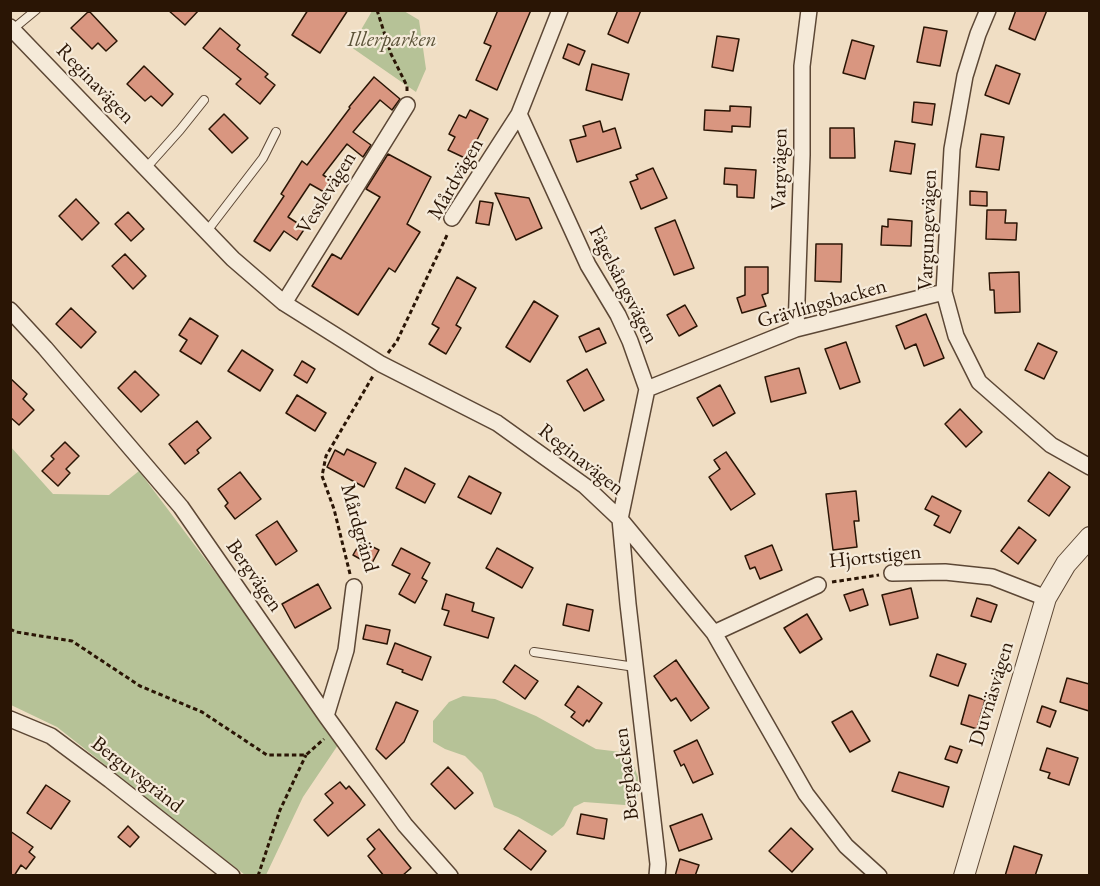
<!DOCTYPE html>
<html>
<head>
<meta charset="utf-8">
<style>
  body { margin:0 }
  #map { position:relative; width:1100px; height:886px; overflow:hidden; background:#f0dec4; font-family:"EB Garamond",serif }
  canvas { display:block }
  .frame { position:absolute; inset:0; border:12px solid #2a1505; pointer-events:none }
</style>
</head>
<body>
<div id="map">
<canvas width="1100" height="886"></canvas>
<div class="frame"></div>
</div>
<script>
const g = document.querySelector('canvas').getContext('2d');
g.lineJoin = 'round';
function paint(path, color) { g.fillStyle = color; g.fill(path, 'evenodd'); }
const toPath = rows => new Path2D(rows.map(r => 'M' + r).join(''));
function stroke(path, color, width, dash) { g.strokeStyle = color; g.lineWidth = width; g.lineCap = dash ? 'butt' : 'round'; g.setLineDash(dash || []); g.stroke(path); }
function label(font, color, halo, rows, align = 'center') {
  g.font = font + ' "EB Garamond",serif'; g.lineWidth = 4.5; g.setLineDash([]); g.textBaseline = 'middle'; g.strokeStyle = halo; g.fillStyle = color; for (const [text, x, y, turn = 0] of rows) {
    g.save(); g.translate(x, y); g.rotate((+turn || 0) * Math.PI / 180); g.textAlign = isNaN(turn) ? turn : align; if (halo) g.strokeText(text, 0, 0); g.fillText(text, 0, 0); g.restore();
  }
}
const green = toPath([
  [372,11,404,11,419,20,426,69,416,92,351,47],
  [10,446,53,494,109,495,139,471,242,608,338,745,303,797,266,875,245,875,57,727,11,705],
  [463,696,495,699,536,716,596,749,629,753,638,777,638,806,584,802,574,807,564,826,552,836,518,817,494,807,482,773,465,756,445,749,433,742,433,721,449,702]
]);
const building = toPath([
  [168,10,199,10,185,25,168,10],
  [308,10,348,10,320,53,292,35,308,10],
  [498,10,531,10,497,90,476,80,491,46,484,43,498,10],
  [618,10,641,10,628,43,608,34,618,10],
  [1016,10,1047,10,1035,40,1009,29,1016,10],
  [89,11,117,41,106,51,98,43,92,49,71,28,89,11],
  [924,27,947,31,940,66,917,62,924,27],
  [220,28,240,45,237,49,268,74,265,77,275,85,260,104,236,84,241,79,203,48,220,28],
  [717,36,739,39,733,71,712,67,717,36],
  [852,40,874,46,865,79,843,73,852,40],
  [568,44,585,51,579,65,563,58,568,44],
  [592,64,629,74,622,100,586,90,592,64],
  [996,65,1020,74,1009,104,985,95,996,65],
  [144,66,173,94,162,106,151,96,145,101,127,84,144,66],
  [374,77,400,99,392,110,380,100,353,132,371,145,363,157,347,144,323,175,331,180,324,192,310,184,288,217,305,228,297,240,284,231,270,251,254,241,284,196,281,194,302,161,307,165,350,108,349,107,374,77],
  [914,102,935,104,932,125,912,122,914,102],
  [730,106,751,107,750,127,732,126,732,132,704,130,705,110,730,111,730,106],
  [470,110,488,119,467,159,448,150,455,137,449,134,459,115,466,118,470,110],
  [224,114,248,138,232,153,209,129,224,114],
  [600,121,603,132,615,128,621,148,577,162,570,140,586,136,583,126,600,121],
  [830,128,854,128,855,158,830,158,830,128],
  [981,134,1004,137,999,170,976,167,981,134],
  [895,141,915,144,911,174,890,171,895,141],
  [388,154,431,177,407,224,420,232,395,272,389,268,358,315,312,286,332,254,341,259,380,197,366,189,388,154],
  [653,168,667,198,641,209,630,182,638,179,636,175,653,168],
  [725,168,756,170,754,198,737,197,737,185,724,184,725,168],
  [970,191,987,192,987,206,970,205,970,191],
  [495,193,529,198,542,228,516,240,495,193],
  [76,199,99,223,82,240,59,216,76,199],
  [480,201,493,203,489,225,476,223,480,201],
  [987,210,1006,210,1005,223,1017,223,1016,240,986,239,987,210],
  [128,212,144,229,131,241,115,224,128,212],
  [888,219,912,221,911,246,881,245,882,226,888,227,888,219],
  [675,220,694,268,674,275,655,228,675,220],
  [816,244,842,244,841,282,815,281,816,244],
  [125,254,146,276,133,289,112,266,125,254],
  [745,267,768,267,768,293,762,295,766,306,742,313,737,298,745,295,745,267],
  [1019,272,1020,312,995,313,994,290,990,290,989,273,1019,272],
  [457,277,476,288,456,325,461,328,446,354,429,344,439,328,432,324,457,277],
  [534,301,558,316,530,362,506,347,534,301],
  [685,305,697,326,679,336,667,315,685,305],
  [71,308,96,332,81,348,56,324,71,308],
  [926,314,944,358,924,366,916,344,905,349,896,326,926,314],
  [190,318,218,336,201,364,180,351,187,340,179,335,190,318],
  [599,328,606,343,586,352,579,337,599,328],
  [846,342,860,382,840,389,825,349,846,342],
  [1038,343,1057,352,1044,379,1025,370,1038,343],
  [242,350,273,370,260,391,228,371,242,350],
  [302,361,315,369,307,383,294,375,302,361],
  [799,368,806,393,771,402,765,377,799,368],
  [587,369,604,400,584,411,567,381,587,369],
  [135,371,159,395,141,412,118,388,135,371],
  [10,378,27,394,23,399,34,410,19,425,10,417,10,378],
  [720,385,735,413,713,426,697,398,720,385],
  [297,395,326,413,315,431,286,413,297,395],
  [960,409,982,432,966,447,945,424,960,409],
  [197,421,211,438,197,450,199,453,185,464,169,444,197,421],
  [65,442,79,456,66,469,70,473,58,486,42,471,54,459,51,456,65,442],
  [347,449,376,463,364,487,327,467,335,450,344,455,347,449],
  [726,452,755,494,731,510,709,477,720,469,714,460,726,452],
  [405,468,435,484,425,503,396,488,405,468],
  [240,472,261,499,235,519,225,506,228,503,218,489,240,472],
  [1049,472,1070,487,1049,516,1028,501,1049,472],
  [469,476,501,493,491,514,458,497,469,476],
  [856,491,859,521,854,521,857,547,833,550,826,494,856,491],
  [932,496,961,511,950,533,934,525,939,516,925,509,932,496],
  [277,521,297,551,276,565,256,535,277,521],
  [1019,527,1036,540,1018,564,1001,551,1019,527],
  [361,541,379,550,371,565,353,555,361,541],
  [772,545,782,570,760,579,755,567,750,569,745,556,772,545],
  [401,548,430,563,422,578,427,581,415,603,399,594,410,574,392,565,401,548],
  [497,548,533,568,522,588,486,568,497,548],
  [318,584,331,608,295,628,282,604,318,584],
  [911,588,918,618,890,625,882,595,911,588],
  [863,589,868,605,850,611,844,595,863,589],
  [446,594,474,603,472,611,494,618,488,638,444,625,449,611,442,609,446,594],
  [977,598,997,605,991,622,971,616,977,598],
  [567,604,593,610,589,631,563,625,567,604],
  [807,614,822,639,800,653,784,628,807,614],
  [366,625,390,630,387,644,363,639,366,625],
  [395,643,431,657,422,680,402,672,403,670,387,664,395,643],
  [937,654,966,664,958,686,930,676,937,654],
  [676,660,709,708,691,721,676,698,671,701,654,676,676,660],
  [515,665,538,681,525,699,503,682,515,665],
  [1067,678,1089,684,1089,711,1060,702,1067,678],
  [578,686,602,703,589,722,587,720,583,726,571,717,575,712,565,705,578,686],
  [969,695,985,700,977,729,961,724,969,695],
  [396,702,418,711,404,742,386,759,376,749,396,702],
  [1042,706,1056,711,1050,727,1037,722,1042,706],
  [852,711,870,741,850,752,832,722,852,711],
  [697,740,713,774,693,783,684,764,681,766,674,751,697,740],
  [950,746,962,750,957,763,945,759,950,746],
  [1047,748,1078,758,1069,785,1048,778,1050,773,1040,770,1047,748],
  [448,767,473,793,455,809,431,784,448,767],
  [899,772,949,787,943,807,892,791,899,772],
  [340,782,346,789,349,786,365,805,328,836,314,820,333,803,325,794,340,782],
  [46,785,70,801,51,829,27,813,46,785],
  [581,814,607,819,604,839,577,834,581,814],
  [702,814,712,839,679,851,670,826,702,814],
  [128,826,139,837,130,847,118,837,128,826],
  [791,828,813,849,792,872,769,851,791,828],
  [379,829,411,868,402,876,384,876,368,856,375,849,367,839,379,829],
  [519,830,546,851,531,870,504,849,519,830],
  [10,831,33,847,29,852,35,857,26,869,21,865,14,876,10,876,10,831],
  [1014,846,1042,855,1035,876,1005,876,1014,846],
  [680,859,699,865,695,876,675,876,680,859]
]);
const path = toPath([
  [377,10,391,54,407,86,407,91],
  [388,353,397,341,448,233],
  [350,574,334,509,322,476,326,456,373,376],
  [832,582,879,575],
  [10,629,16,632,72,641,140,686,202,712,267,755,306,755,324,739],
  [258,876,280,810,306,755]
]);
const service = toPath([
  [13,29,36,10],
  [146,168,180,130,204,100],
  [207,231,263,158,276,132],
  [534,652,635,667]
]);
const minor = toPath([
  [988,10,978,34,965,76,952,149,944,292,956,336,979,382,1051,445,1090,467],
  [10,27,233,259,284,303,381,364,497,423,585,486,620,519,714,633,806,794,846,846,879,876],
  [519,114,588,265,618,315,630,341,647,389,620,519,628,604,658,864,657,876],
  [452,218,519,114,560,10],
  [284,303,407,105],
  [10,310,45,348,181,507,326,716,405,825,450,876],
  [796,329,802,155,802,66,809,10],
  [647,389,796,329,944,292],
  [892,573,945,572,992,577,1046,598],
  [714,633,818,585],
  [326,716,346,650,354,587],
  [10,719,51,736,110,780,232,876]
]);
const tertiary = toPath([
  [964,876,1046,598,1066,564,1090,537]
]);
const parkNames = [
  ["Illerparken",392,40]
];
const streetNames = [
  ["Reginavägen",95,84,46],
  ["Vargvägen",780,169,-89],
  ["Mårdvägen",456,179,-60],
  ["Vesslevägen",327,193,-58],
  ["Vargungevägen",928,230,-88],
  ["Fågelsångsvägen",623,285,63],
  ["Grävlingsbacken",822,304,-16],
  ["Reginavägen",581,460,38],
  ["Mårdgränd",359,528,74],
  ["Hjortstigen",875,557,-6],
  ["Bergvägen",254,576,55],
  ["Duvnäsvägen",992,694,-73],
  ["Bergbacken",627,774,-97],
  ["Berguvsgränd",137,775,38]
];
paint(green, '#b6c297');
paint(building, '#d99680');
stroke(building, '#2a1505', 1.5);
stroke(service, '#5c4735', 10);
stroke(minor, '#5c4735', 18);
stroke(tertiary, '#5c4735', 22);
stroke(path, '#2a1505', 3, [4.5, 3]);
stroke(service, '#f5ead9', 8);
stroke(minor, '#f5ead9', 15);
stroke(tertiary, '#f5ead9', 20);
label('italic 21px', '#5b5238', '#f5ead9', parkNames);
label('21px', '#2a1505', '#f5ead9', streetNames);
</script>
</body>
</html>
